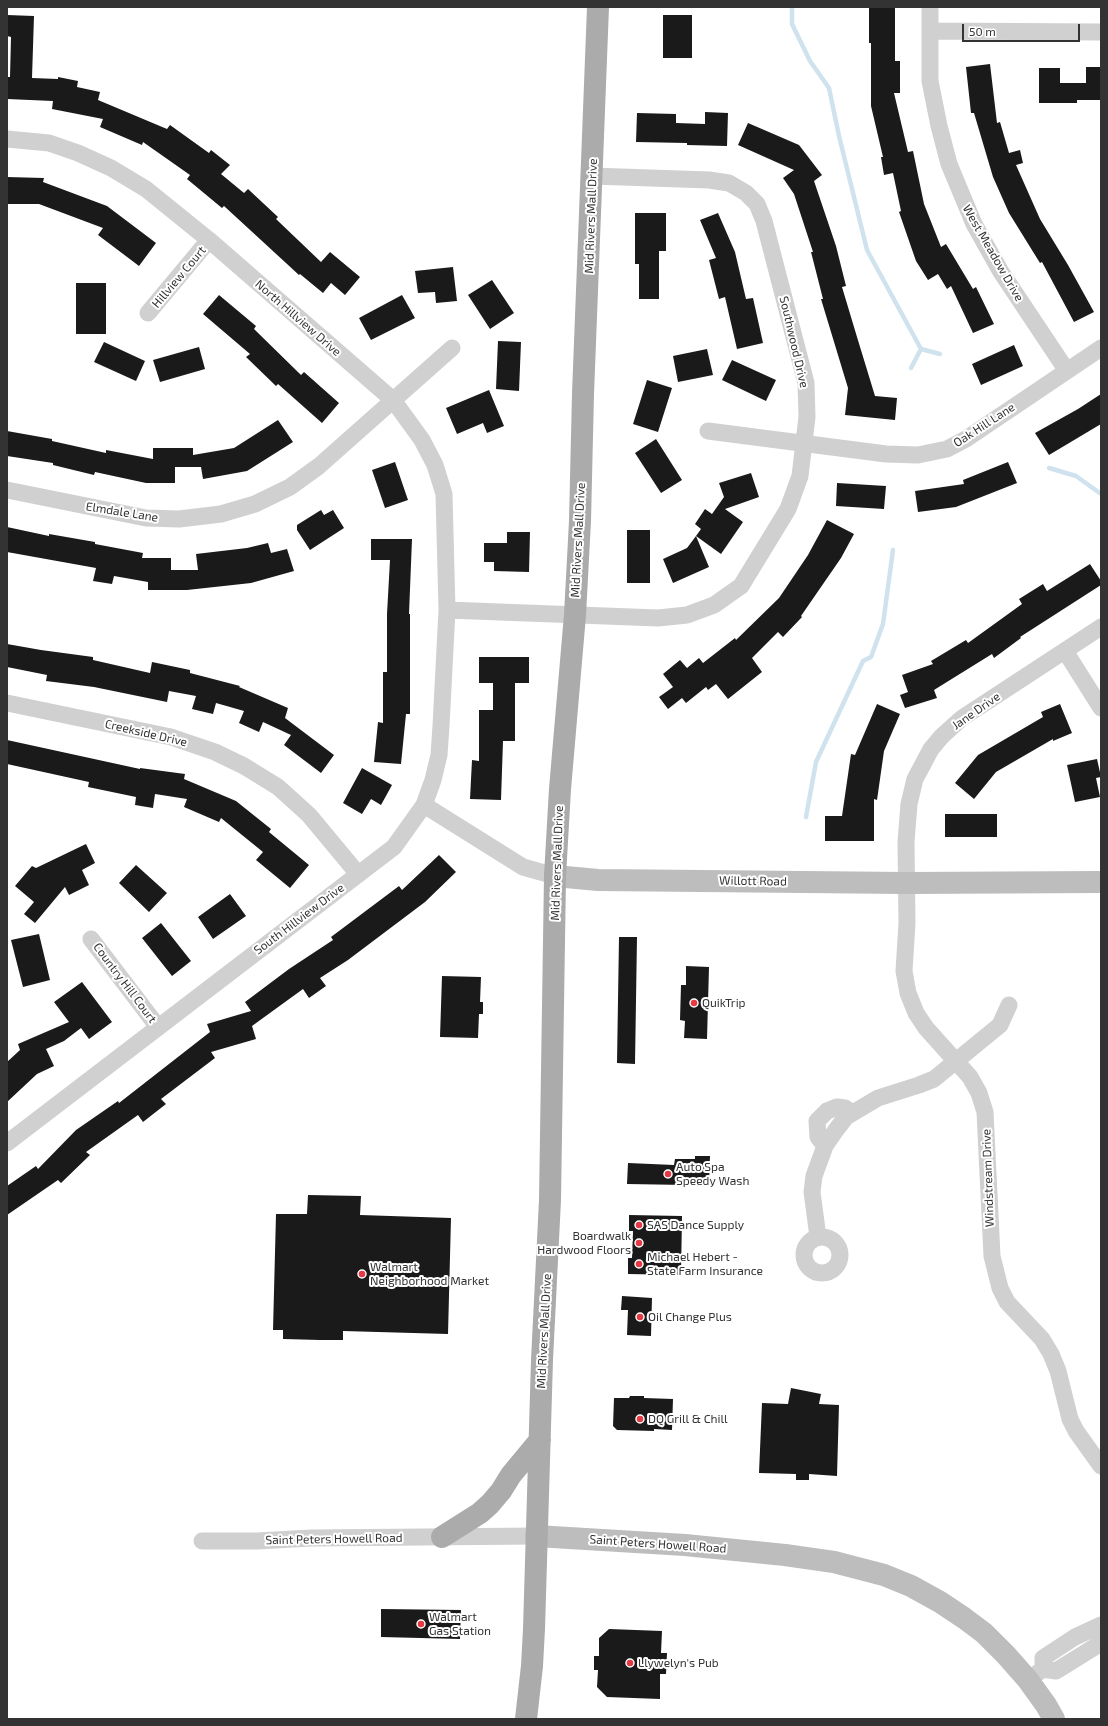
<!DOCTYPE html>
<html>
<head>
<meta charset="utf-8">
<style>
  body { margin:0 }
  #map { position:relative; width:1108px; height:1726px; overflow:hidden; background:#fff; font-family:"Exo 2",sans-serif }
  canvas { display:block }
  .frame { position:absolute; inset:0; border:8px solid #333; pointer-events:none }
  .scale { position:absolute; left:962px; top:24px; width:118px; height:18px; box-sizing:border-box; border:2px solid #333; border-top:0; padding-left:5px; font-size:12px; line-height:14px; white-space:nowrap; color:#333; -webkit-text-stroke:3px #fff; paint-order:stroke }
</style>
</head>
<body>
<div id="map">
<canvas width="1108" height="1726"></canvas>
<div class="frame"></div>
<div class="scale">50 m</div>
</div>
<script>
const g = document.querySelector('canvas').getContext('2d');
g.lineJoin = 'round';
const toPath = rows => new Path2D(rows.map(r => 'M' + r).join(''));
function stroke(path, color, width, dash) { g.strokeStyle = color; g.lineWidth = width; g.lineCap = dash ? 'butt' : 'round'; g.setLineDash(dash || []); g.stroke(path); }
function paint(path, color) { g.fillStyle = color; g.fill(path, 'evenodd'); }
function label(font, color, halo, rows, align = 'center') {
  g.font = font + ' "Exo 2",sans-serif'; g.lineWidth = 4; g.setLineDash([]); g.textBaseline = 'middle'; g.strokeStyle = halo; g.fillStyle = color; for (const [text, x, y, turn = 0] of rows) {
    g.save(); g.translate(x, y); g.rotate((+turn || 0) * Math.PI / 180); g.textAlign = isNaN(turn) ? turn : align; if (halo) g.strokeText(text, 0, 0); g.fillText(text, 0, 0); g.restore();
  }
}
const stream = toPath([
  [792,7,792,24,810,61,829,88,839,136,867,250,921,349,940,354],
  [911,368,921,349],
  [1049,468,1076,476,1101,494],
  [806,817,816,762,863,661,871,657,883,624,893,550]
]);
const building = toPath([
  [869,7,895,7,895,61,900,61,900,93,894,93,908,152,913,151,924,204,941,247,946,244,973,289,976,287,994,324,973,333,951,286,947,289,938,274,928,280,916,261,899,212,901,211,893,173,884,175,881,157,883,157,871,106,871,43,869,43],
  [7,15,34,16,32,78,58,79,58,77,78,81,77,87,100,92,98,100,167,129,170,125,209,153,211,150,230,165,221,174,244,193,248,189,278,217,276,219,321,262,330,252,360,277,345,295,331,283,323,293,300,274,299,275,224,206,222,208,187,179,190,175,143,142,142,145,100,127,103,119,52,109,53,101,7,99,7,77,10,77,11,37,7,36],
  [663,15,692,15,692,58,663,58],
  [990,64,997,123,1000,122,1009,153,1020,150,1023,163,1016,165,1040,219,1068,265,1094,312,1074,322,1042,262,1040,263,1009,213,993,177,974,113,971,113,966,67],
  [1086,67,1101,67,1101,100,1077,100,1077,103,1039,103,1039,68,1060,68,1060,83,1086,83],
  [705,112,728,113,727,146,687,145,687,143,636,142,637,113,676,114,676,123,705,124],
  [748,123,799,145,822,175,814,181,836,246,846,286,842,287,857,337,875,396,897,398,895,420,845,415,848,388,821,299,823,299,811,252,813,252,794,194,783,178,794,170,738,145],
  [7,177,44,178,43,182,107,206,156,243,139,266,98,235,103,228,39,204,7,204],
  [635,213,666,213,666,251,659,251,659,299,639,299,639,264,635,264],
  [718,213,735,252,746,299,753,298,763,343,737,349,725,297,719,299,709,260,716,258,700,220],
  [453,267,457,301,436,303,435,292,418,293,415,271],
  [492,280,514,313,490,329,468,295],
  [76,283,106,283,106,334,76,334],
  [219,295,256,326,254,329,301,375,304,372,339,403,322,423,278,384,276,386,246,357,250,354,203,314],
  [402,295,415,318,371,340,359,318],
  [498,341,521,342,519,391,496,389],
  [104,342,145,361,136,381,94,362],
  [1014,345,1023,366,981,385,972,364],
  [199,347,205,369,160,382,153,360],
  [707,349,713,375,678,382,673,356],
  [732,360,776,380,766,401,722,380],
  [647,380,672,388,658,432,633,424],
  [489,390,504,426,487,433,483,423,457,434,446,408],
  [1101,394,1101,424,1049,455,1035,433,1078,409],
  [278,420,293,442,247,471,203,479,201,467,175,467,175,483,146,483,95,472,94,475,53,465,53,463,7,456,7,431,52,439,52,441,106,453,106,450,153,459,153,448,193,448,193,455,234,448],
  [656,439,682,480,661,493,635,453],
  [395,462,408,500,385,508,372,470],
  [1008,462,1017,483,956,507,918,512,915,491,964,484,963,480],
  [751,473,759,497,725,509,743,522,721,554,696,536,701,529,695,524,705,509,712,514,724,497,719,483],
  [837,483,886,486,884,509,836,506],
  [321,510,324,515,333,510,344,528,310,550,297,530,297,525],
  [827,520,854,534,841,558,801,616,802,617,783,637,778,632,752,658,762,672,728,699,716,684,708,690,706,687,686,703,682,698,668,709,659,697,673,687,663,674,680,660,687,668,699,658,703,663,735,638,736,640,779,598,808,555],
  [7,527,49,536,49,534,95,542,95,544,143,553,142,558,171,558,171,570,198,570,196,554,247,548,268,543,271,553,287,549,294,571,251,583,187,590,148,590,148,582,114,576,112,584,93,581,96,568,7,552],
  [627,530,650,530,650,583,627,583],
  [507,532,530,532,529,572,494,571,494,562,484,562,484,543,507,543],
  [696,536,709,567,673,583,663,559,687,548],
  [371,539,412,539,409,614,410,614,410,714,406,714,401,764,374,762,378,722,383,723,383,672,387,672,387,614,390,560,371,560],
  [1090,564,1101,581,1101,585,1020,637,1021,638,994,658,992,654,934,690,937,698,905,708,900,695,908,692,902,675,933,664,931,661,966,640,968,643,1022,604,1019,599,1043,584,1047,591],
  [7,644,41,650,93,657,93,660,150,673,152,662,190,670,190,673,240,686,239,687,288,708,285,718,334,755,321,773,284,745,291,735,263,722,259,732,239,723,244,711,216,703,213,714,192,709,196,696,169,691,167,702,94,687,46,681,47,675,7,667],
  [479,657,529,657,529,683,515,683,515,741,503,741,501,800,470,799,472,760,479,761,479,710,493,710,493,683,479,683],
  [877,704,900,714,884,751,877,800,874,799,874,841,825,841,825,816,842,816,851,754,855,755],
  [1060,704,1072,733,1053,741,1053,739,996,772,974,799,955,783,978,755,1043,717,1041,712],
  [7,740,140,769,140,768,185,774,184,779,236,801,271,829,269,832,309,865,290,888,256,860,263,852,221,818,219,822,184,807,187,799,155,794,153,808,135,805,136,797,88,787,89,782,7,764],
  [1097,759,1101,777,1096,778,1100,797,1075,802,1067,765],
  [362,768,392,785,381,805,371,799,362,814,343,803],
  [945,814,997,814,997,837,945,837],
  [86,844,95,863,82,870,89,885,69,895,65,887,35,923,24,914,34,902,15,886,32,866,36,868],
  [439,855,456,872,425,902,348,960,320,978,326,986,309,998,303,989,252,1026,256,1039,211,1052,215,1058,161,1099,166,1104,143,1122,138,1115,86,1152,90,1155,61,1183,58,1180,7,1215,7,1186,36,1166,38,1169,76,1130,118,1101,119,1103,210,1032,207,1024,251,1011,245,1002,289,969,333,940,331,937,399,886,402,890],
  [136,865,167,893,149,912,119,883],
  [230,894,246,916,213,939,198,917],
  [161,923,191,961,172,976,142,938],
  [39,934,50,980,23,987,11,940],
  [619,937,637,937,635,1064,617,1063],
  [686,966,709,967,707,1039,684,1038,685,1021,680,1020,681,985,686,985],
  [442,976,481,977,480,1002,483,1002,483,1014,479,1014,478,1038,440,1037],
  [82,982,112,1022,89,1039,81,1028,64,1041,46,1049,54,1066,37,1074,7,1102,7,1062,20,1050,18,1044,69,1022,54,1002],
  [695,1156,710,1156,709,1184,686,1183,686,1185,627,1184,628,1163,674,1165,675,1159,695,1159],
  [308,1195,361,1196,360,1215,451,1218,448,1334,343,1331,343,1340,320,1340,283,1339,283,1330,273,1330,276,1214,307,1214],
  [629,1215,682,1216,681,1275,628,1274,628,1258,632,1258,633,1231,629,1231],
  [622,1296,652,1298,651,1336,627,1335,628,1310,621,1310],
  [791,1388,821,1394,819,1404,839,1405,837,1476,809,1474,809,1480,796,1480,796,1474,759,1473,762,1403,788,1404],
  [630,1396,644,1396,644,1398,673,1399,672,1430,654,1429,654,1431,617,1430,613,1426,614,1398,629,1398],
  [381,1609,461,1610,460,1639,381,1637],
  [609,1629,662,1631,661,1653,667,1653,666,1674,660,1674,660,1699,607,1697,597,1687,598,1670,594,1670,594,1656,599,1656,599,1638]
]);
const minor = toPath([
  [930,7,930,81,939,126,949,164,974,224,1001,272,1067,371],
  [930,31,1101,32],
  [7,139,49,143,78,153,111,168,146,189,209,240,393,400,422,440,435,465,444,494,447,610,441,726,439,755,433,780,424,805,394,847,7,1143],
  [148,313,209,240],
  [708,431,886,454,918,455,947,449,966,439,1101,348],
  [7,490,146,518,179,519,221,514,255,504,290,487,319,466,452,348],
  [447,610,658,618,687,615,714,605,741,586,788,509,800,476,807,417,806,383,764,221,757,204,746,193,729,183,709,180,592,176],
  [1101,627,962,718,942,736,931,749,922,766,915,779,909,804,906,842,907,923,904,971,908,993,916,1013,926,1028,970,1077,979,1093,985,1112,992,1256,1000,1288,1007,1302,1042,1339,1051,1354,1058,1371,1070,1419,1076,1431,1101,1466],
  [1065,651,1101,708],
  [7,703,171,737,215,752,244,766,278,787,309,815,358,874],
  [424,805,523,867,555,876],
  [91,939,158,1027],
  [825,1146,818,1137,817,1121,827,1111,837,1107,845,1108,852,1113],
  [818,1237,812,1192,814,1176,825,1146,836,1130,846,1117,878,1098,919,1085,934,1079,1000,1025,1009,1005],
  '804 1255a18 18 0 1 1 36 0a18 18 0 1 1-36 0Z',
  [202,1541,257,1541,311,1538,536,1536],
  [1043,1669,1056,1671,1101,1643],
  [1028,1680,1043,1669,1043,1658,1075,1637,1101,1625]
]);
const secondary = toPath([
  [555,876,598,880,906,883,1101,882],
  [536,1536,685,1545,785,1555,834,1562,884,1575,911,1586,940,1602,964,1618,984,1633,1006,1655,1028,1680,1046,1705,1054,1719]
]);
const primary = toPath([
  [442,1537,480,1513,490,1504,501,1491,511,1475,540,1440],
  [526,1719,532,1666,534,1629,542,1360,550,1200,555,876,560,789,575,615,580,521,583,394,598,7]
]);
const markers = [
  [694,1003,4,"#e63946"],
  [668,1174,4,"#e63946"],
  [639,1225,4,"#e63946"],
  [639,1243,4,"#e63946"],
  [639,1264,4,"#e63946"],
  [362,1274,4,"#e63946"],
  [640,1317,4,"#e63946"],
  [640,1419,4,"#e63946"],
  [421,1624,4,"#e63946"],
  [630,1663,4,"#e63946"]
];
const streetNames = [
  ["Mid Rivers Mall Drive",591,216,-88],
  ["West Meadow Drive",993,253,60],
  ["Hillview Court",179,277,-50],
  ["North Hillview Drive",298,318,41],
  ["Southwood Drive",794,342,77],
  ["Oak Hill Lane",984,425,-33],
  ["Elmdale Lane",122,512,9],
  ["Mid Rivers Mall Drive",578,540,-87],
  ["Jane Drive",976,711,-35],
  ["Creekside Drive",146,733,13],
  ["Mid Rivers Mall Drive",557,863,-88],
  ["Willott Road",753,881,1],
  ["South Hillview Drive",299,919,-37],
  ["Country Hill Court",125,983,53],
  ["Windstream Drive",988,1178,-92],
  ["Mid Rivers Mall Drive",544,1331,-87],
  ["Saint Peters Howell Road",334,1539,-1],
  ["Saint Peters Howell Road",658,1544,4]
];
const poiNames = [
  ["QuikTrip",702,1003],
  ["Auto Spa",676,1167],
  ["Speedy Wash",676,1181],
  ["SAS Dance Supply",647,1225],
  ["Boardwalk",631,1236,"right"],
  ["Hardwood Floors",631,1250,"right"],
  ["Michael Hebert -",647,1257],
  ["State Farm Insurance",647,1271],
  ["Walmart",370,1267],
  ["Neighborhood Market",370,1281],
  ["Oil Change Plus",648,1317],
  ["DQ Grill & Chill",648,1419],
  ["Walmart",429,1617],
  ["Gas Station",429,1631],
  ["Llywelyn's Pub",638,1663]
];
stroke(stream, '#cfe2ee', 4.5);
paint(building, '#1a1a1a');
stroke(minor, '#d0d0d0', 17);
stroke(secondary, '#bdbdbd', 22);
stroke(primary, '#ababab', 22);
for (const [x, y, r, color] of markers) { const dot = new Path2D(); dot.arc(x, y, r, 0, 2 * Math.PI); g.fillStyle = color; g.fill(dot); stroke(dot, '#fff', 1.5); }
label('12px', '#333', '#fff', streetNames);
label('12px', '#333', '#fff', poiNames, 'left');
</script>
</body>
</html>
